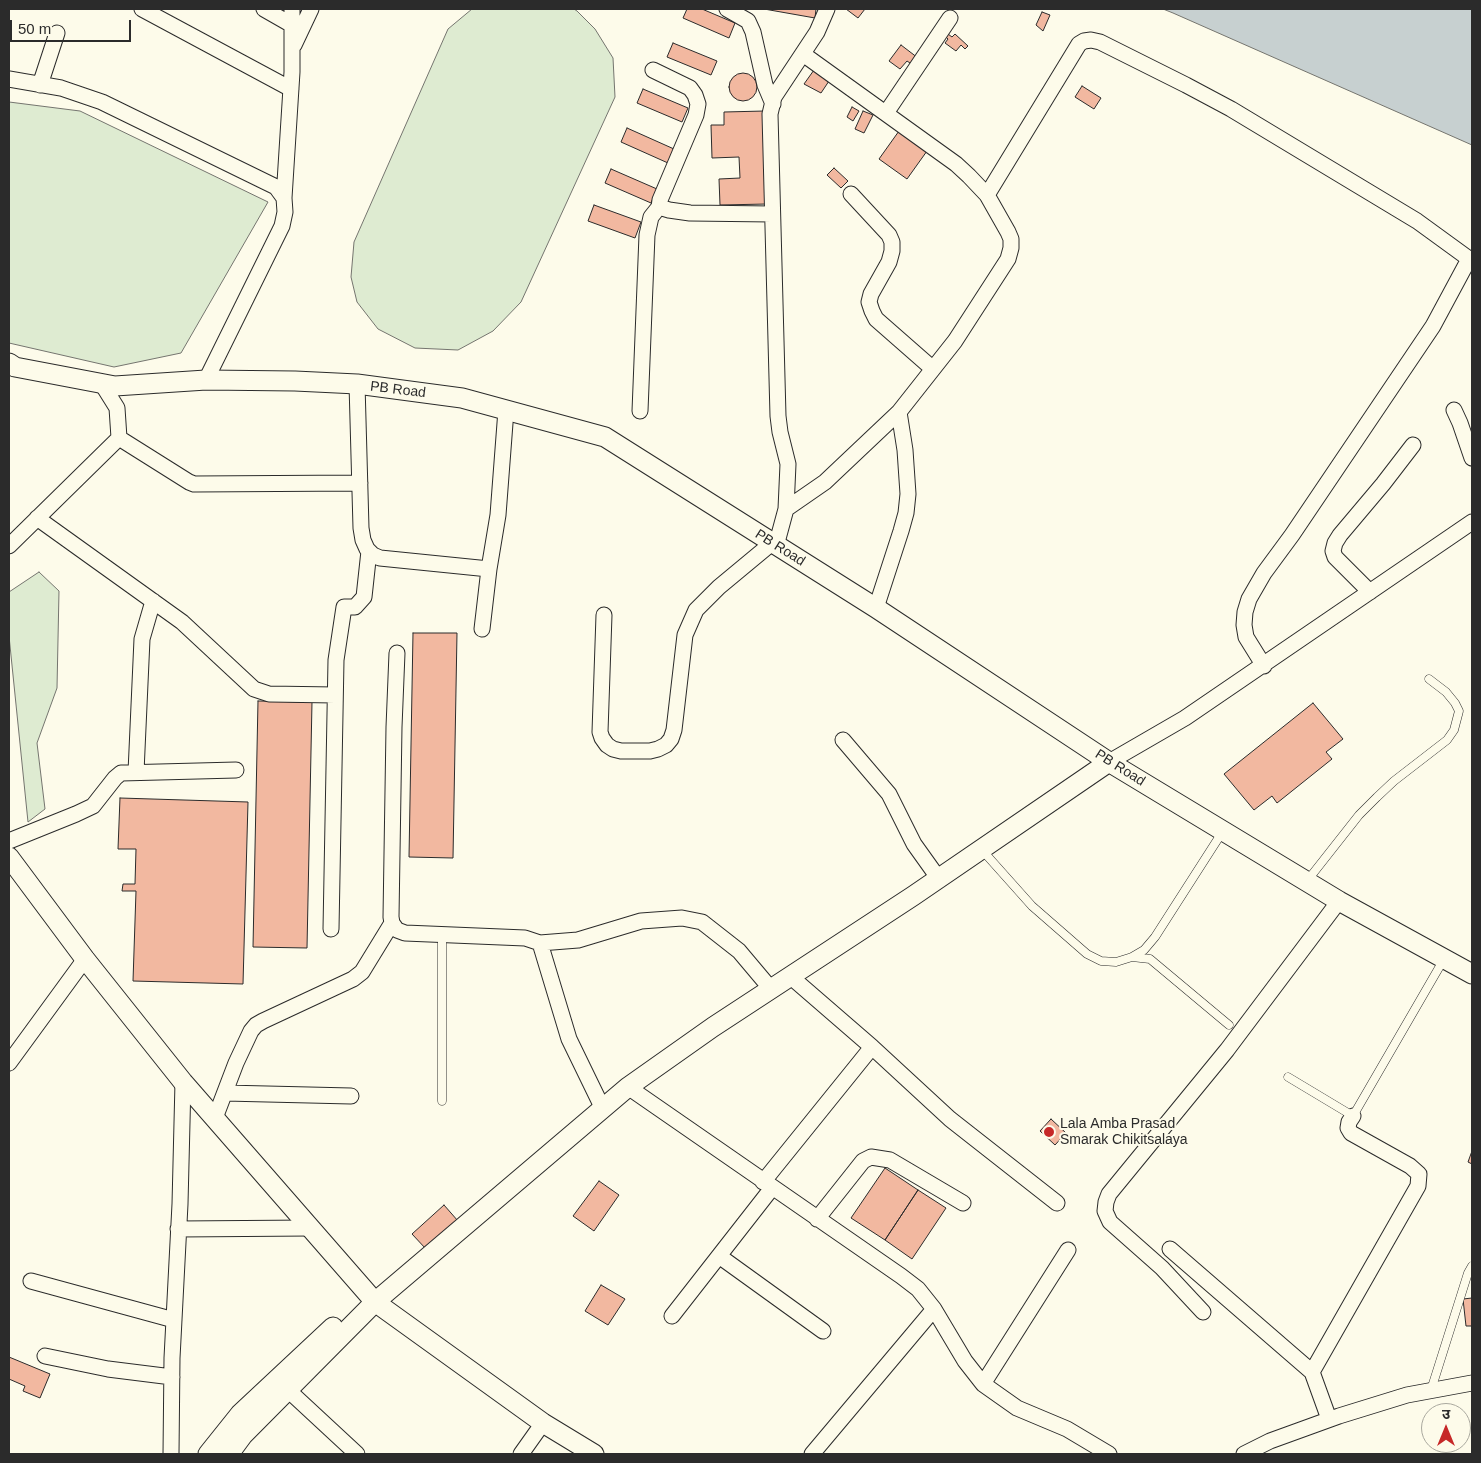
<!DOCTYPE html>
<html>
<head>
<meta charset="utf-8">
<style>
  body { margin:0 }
  #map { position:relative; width:1481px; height:1463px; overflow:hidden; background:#fdfbea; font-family:Helvetica,"Noto Sans Devanagari",sans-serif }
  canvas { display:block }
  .frame { position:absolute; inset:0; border:10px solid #2b2b2b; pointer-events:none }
  .north { position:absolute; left:1421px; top:1403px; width:50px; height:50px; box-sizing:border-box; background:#fdfbea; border:1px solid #a9a89e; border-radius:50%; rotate:0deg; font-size:14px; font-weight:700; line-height:20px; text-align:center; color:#2b2b2b }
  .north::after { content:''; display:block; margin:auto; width:18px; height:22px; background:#c62828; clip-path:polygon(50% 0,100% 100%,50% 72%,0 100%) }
  .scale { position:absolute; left:10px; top:20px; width:121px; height:22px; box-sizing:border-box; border:2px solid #2b2b2b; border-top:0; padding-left:6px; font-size:15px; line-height:18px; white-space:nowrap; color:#2b2b2b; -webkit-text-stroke:4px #fdfbea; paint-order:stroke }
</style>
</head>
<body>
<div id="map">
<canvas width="1481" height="1463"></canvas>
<div class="frame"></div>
<div class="north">उ</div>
<div class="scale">50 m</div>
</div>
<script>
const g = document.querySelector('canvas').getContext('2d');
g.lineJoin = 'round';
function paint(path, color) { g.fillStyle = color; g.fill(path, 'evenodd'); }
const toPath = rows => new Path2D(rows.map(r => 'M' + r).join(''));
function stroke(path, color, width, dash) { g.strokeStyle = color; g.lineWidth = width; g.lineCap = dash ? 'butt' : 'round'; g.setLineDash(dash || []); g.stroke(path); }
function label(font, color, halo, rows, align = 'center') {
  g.font = font + ' Helvetica,sans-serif'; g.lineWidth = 4; g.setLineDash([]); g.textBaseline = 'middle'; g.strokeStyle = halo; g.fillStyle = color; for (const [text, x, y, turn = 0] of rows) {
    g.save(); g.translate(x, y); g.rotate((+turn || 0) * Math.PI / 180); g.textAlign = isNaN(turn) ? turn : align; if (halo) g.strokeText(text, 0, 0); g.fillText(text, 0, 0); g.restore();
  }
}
const green = toPath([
  [472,9,574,9,577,11,595,29,613,58,615,97,521,302,493,331,458,350,415,348,378,329,357,302,351,277,354,242,448,29,472,9],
  [9,102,80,111,268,202,181,353,114,367,9,343,9,102],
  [39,572,59,591,57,688,37,743,45,809,28,822,9,636,9,592,39,572]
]);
const water = toPath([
  [1163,9,1472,9,1472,145,1173,13,1163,9]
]);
const building = toPath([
  [687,9,702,9,735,23,729,38,683,18,687,9],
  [764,9,816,9,815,18,764,9],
  [846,9,865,9,858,18,846,9],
  [1042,12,1050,15,1043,31,1036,25,1042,12],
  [948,34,952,37,955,34,968,46,965,49,961,45,956,51,945,43,948,39,946,37,948,34],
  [673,43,717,61,711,75,667,57,673,43],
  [901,45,918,58,913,65,907,61,900,69,889,61,901,45],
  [814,70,829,81,821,93,804,84,814,70],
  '729 87a14 14 0 1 1 28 0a14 14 0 1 1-28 0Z',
  [1082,86,1101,98,1094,109,1075,97,1082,86],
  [643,89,688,108,682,122,637,103,643,89],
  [852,107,859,111,853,121,847,117,852,107],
  [765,111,767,204,720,205,719,179,740,178,739,157,712,158,711,125,724,125,724,112,765,111],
  [863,111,873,115,864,133,855,129,863,111],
  [627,128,674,149,668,163,621,142,627,128],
  [899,131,927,151,907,179,879,159,899,131],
  [834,168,848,181,841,188,827,175,834,168],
  [611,169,657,189,651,203,605,183,611,169],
  [594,205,641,222,635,238,588,221,594,205],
  [413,633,457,633,453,858,409,857,413,633],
  [258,701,312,702,307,948,253,947,258,701],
  [1313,703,1343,739,1326,752,1332,759,1277,803,1272,796,1254,810,1224,774,1313,703],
  [120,798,248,802,243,984,133,981,136,891,122,891,123,884,135,884,136,849,118,849,120,798],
  [1051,1119,1066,1133,1055,1145,1040,1131,1051,1119],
  [1472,1151,1472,1164,1468,1162,1472,1151],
  [885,1168,918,1190,885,1240,851,1218,885,1168],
  [599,1181,619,1195,594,1231,573,1216,599,1181],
  [918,1190,946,1208,912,1259,885,1240,918,1190],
  [444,1205,458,1221,426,1249,412,1234,444,1205],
  [601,1285,625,1299,608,1325,585,1311,601,1285],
  [1472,1298,1472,1326,1466,1326,1463,1299,1472,1298],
  [9,1357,50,1374,40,1398,23,1391,25,1386,9,1379,9,1357]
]);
const service = toPath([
  [982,850,1032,906,1087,954,1101,961,1116,962,1132,957,1144,950,1155,937,1223,831],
  [1307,881,1359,815,1377,797,1394,781,1447,740,1454,730,1459,711,1455,703,1446,692,1429,679],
  [442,934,442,1101],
  [1132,957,1150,959,1229,1025],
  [1288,1077,1353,1116,1444,959],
  [1431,1390,1468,1273,1472,1266]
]);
const minor = toPath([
  [142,9,291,89],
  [264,9,292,25],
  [727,9,748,21,753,32,765,85,773,104],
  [294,45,311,9],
  [653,70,690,88,695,95,698,104,696,115,660,200,659,207,669,210,690,213,772,214],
  [9,79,61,88,102,102,276,187,284,198,285,212,282,226,206,380],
  [40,85,57,33],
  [886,113,950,18],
  [851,194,889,235,892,242,892,251,889,262,871,294,869,302,872,311,876,319,933,369],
  [987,195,1079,44,1084,41,1091,40,1100,42,1186,85,1231,109,1417,221,1472,261],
  [284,198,292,72,292,9],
  [357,384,361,528,363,540,367,549,373,555,380,558,489,569],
  [1454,410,1460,423,1472,458],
  [640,411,647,235,651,217,659,207],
  [119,438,189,482,194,484,360,483],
  [786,509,825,482,899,412,955,341,1008,259,1011,248,1011,239,1008,232,987,195,969,176,956,164,803,54],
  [37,518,182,622,254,689,269,694,335,695],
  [9,546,119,438,117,408,102,384],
  [776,546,786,509,788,464,780,432,778,416,770,114,774,97,817,32,827,9],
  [1370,592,1335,557,1333,551,1335,543,1340,535,1383,484,1413,445],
  [876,608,901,531,906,513,908,494,905,450,899,412],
  [604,615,600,732,602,738,607,745,613,749,621,751,650,751,658,749,666,745,671,739,674,730,685,635,696,610,719,587,772,543],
  [482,629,489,569,498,515,506,410],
  [397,653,394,727,391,917,392,923,397,930,405,933,525,938,540,943,569,1039,603,1109],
  [1264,666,1246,637,1244,625,1245,612,1249,599,1264,573,1292,535,1433,326,1469,259],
  [843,740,889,794,914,844,939,879],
  [1109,762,1185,718,1472,522],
  [136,772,142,639,153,601],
  [9,841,76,814,93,806,115,778,121,773,236,770],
  [331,929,336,660,344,607,355,607,364,597,369,551],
  [540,943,578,940,641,921,682,918,702,922,739,951,771,989],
  [790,976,872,1047,950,1119,1057,1203],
  [9,1063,85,959],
  [628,1087,901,1276,918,1289,934,1309,812,1454],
  [225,1093,351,1096],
  [215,1118,236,1063,251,1031,256,1025,263,1021,353,979,362,972,392,923],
  [763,1182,872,1047],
  [817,1219,863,1161,871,1157,890,1160,963,1203],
  [178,1229,311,1228],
  [1170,1249,1312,1372],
  [719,1256,823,1331],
  [31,1281,174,1320],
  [934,1309,965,1361,983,1384,1017,1408,1067,1429,1109,1454],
  [1203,1312,1162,1268,1110,1222,1105,1211,1106,1202,1109,1194,1227,1050,1339,901],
  [672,1316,772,1188],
  [45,1356,108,1369,172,1377],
  [983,1384,1068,1250],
  [288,1390,357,1454],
  [1329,1419,1312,1372,1418,1186,1419,1174,1410,1166,1351,1133,1348,1128,1349,1122,1353,1116],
  [171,1454,172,1358,180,1204,183,1082],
  [521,1454,543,1423],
  [1244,1454,1270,1441,1339,1416,1407,1395,1472,1383]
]);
const tertiary = toPath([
  [9,363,15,367,115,386,206,380,295,381,357,384,462,398,605,437,876,608,1109,762,1339,901,1472,974],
  [9,857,85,959,183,1082,375,1302,543,1423,594,1454],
  [208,1454,240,1414,333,1327],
  [229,1454,243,1435,375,1302,628,1087,713,1027,913,896,1109,762]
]);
const markers = [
  [1049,1132,6,"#c62828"]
];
const streetNames = [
  ["PB Road",398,390,7],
  ["PB Road",780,548,32],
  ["PB Road",1120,768,32]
];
const poiNames = [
  ["Lala Amba Prasad",1060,1124],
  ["Smarak Chikitsalaya",1060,1140]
];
paint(green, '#deebd1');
stroke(green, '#74746e', 1);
paint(water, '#c7d0d0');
stroke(water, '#74746e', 1);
paint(building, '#f2b8a0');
stroke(building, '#2b2b2b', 1);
stroke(service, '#2b2b2b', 9);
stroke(minor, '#2b2b2b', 17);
stroke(tertiary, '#2b2b2b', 21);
stroke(service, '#fdfbea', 8);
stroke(minor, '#fdfbea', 15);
stroke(tertiary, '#fdfbea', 19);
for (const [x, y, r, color] of markers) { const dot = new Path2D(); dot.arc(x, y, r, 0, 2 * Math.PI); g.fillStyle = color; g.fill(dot); stroke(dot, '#fdfbea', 2); }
label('14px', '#2b2b2b', '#fdfbea', streetNames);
label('14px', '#2b2b2b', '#fdfbea', poiNames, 'left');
</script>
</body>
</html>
